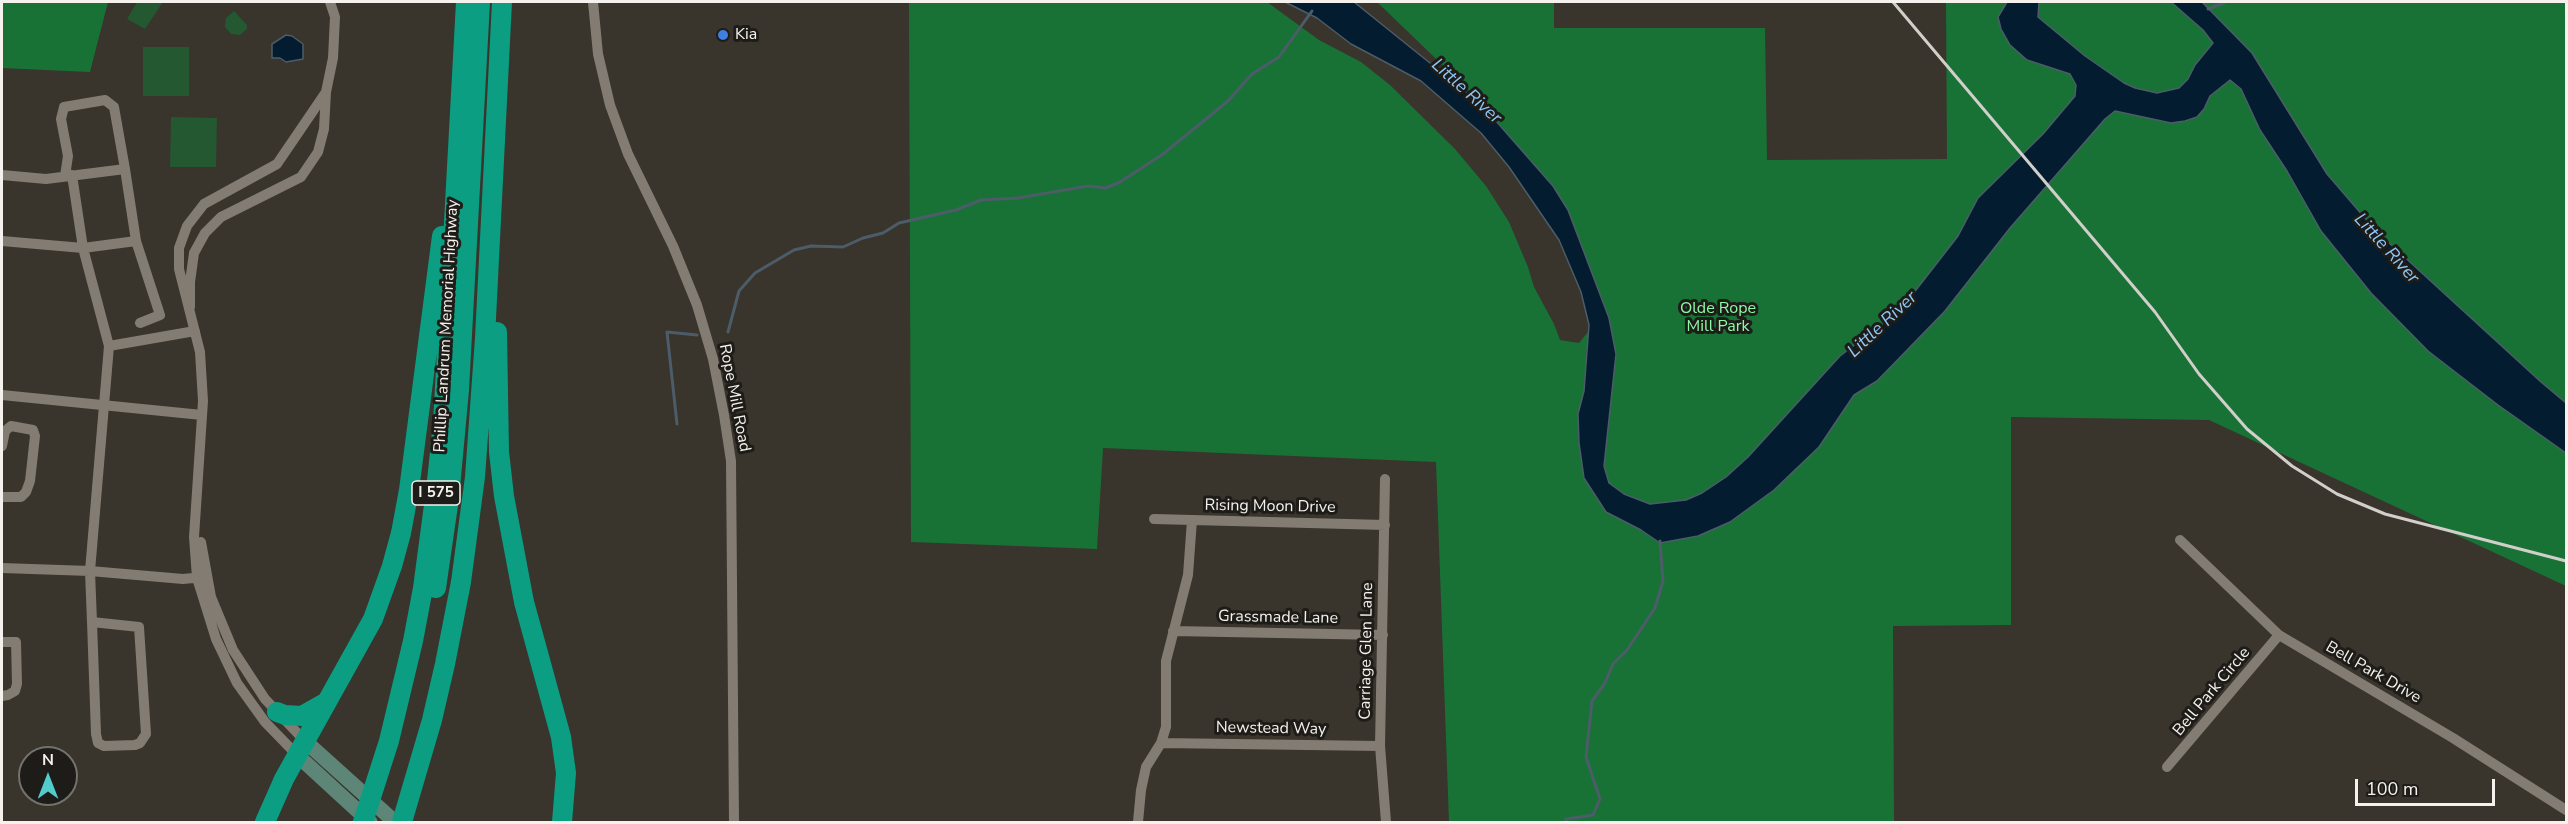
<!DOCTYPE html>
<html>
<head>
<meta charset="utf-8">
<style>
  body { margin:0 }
  #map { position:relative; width:2568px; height:824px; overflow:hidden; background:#39342c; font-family:"Nunito Sans",sans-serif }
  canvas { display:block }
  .frame { position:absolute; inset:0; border:3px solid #f5f2ed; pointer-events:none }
  .north { position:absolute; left:18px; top:746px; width:60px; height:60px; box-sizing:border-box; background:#1e1c18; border:2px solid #74726d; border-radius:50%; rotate:0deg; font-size:16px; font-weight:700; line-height:24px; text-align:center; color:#f5f2ed }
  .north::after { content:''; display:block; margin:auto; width:21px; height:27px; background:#52cdcc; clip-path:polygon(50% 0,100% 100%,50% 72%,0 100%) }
  .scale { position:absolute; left:2355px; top:779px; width:140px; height:27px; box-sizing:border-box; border:3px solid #f5f2ed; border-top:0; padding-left:8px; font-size:18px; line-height:21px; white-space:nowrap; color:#f5f2ed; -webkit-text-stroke:4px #1e1c18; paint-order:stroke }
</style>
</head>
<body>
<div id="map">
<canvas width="2568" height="824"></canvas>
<div class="frame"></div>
<div class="north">N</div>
<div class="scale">100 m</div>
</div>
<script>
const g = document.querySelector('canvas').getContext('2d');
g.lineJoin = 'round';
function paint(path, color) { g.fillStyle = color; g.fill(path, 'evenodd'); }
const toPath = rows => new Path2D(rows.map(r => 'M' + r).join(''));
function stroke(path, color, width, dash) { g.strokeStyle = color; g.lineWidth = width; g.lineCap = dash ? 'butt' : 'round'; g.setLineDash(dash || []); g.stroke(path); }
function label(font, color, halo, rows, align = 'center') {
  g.font = font + ' "Nunito Sans",sans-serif'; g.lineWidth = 6; g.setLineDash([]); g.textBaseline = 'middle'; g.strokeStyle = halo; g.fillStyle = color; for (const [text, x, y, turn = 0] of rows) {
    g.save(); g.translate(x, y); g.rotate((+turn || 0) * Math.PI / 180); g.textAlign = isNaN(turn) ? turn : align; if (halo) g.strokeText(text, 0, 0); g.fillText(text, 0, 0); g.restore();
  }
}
const green = toPath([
  [137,2,163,2,145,29,127,19],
  [234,11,247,25,247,29,240,35,231,34,225,27,226,18],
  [143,47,189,47,189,96,143,96],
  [171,117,217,118,216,167,170,167]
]);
const forest = toPath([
  [2,2,108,2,90,72,2,68],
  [909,2,1267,2,1319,40,1361,62,1390,85,1455,149,1486,186,1509,222,1528,267,1534,287,1554,324,1560,340,1579,343,1588,332,1594,312,1591,289,1503,129,1486,107,1377,2,1554,2,1554,28,1765,28,1767,160,1947,159,1946,2,2566,2,2566,586,2209,420,2011,417,2011,625,1893,626,1894,822,1449,822,1436,462,1103,448,1097,549,911,542]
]);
const water = toPath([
  [1285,2,1354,2,1481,104,1553,186,1568,210,1609,318,1616,354,1604,466,1609,483,1624,494,1650,504,1686,500,1702,493,1726,477,1748,457,1840,356,1888,320,1916,290,1958,236,1978,198,2043,134,2075,96,2076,85,2070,74,2027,60,2010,45,2001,29,1998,17,2007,2,2039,2,2038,17,2085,56,2124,83,2135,88,2157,93,2179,88,2188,79,2195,65,2213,43,2203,30,2171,2,2202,2,2252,53,2327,174,2376,231,2541,382,2566,403,2566,453,2498,405,2428,351,2371,293,2321,231,2287,171,2260,130,2241,89,2230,80,2210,96,2204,109,2197,117,2185,121,2171,123,2115,111,2105,119,2010,228,1945,311,1877,381,1854,395,1819,447,1774,490,1730,522,1698,536,1660,543,1641,530,1606,512,1584,478,1579,443,1578,414,1584,391,1589,325,1581,292,1559,240,1509,167,1481,133,1421,81,1351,44,1317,18,1285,2],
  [286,35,292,36,303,44,303,59,286,62,280,58,272,58,272,44,286,35]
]);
const stream = toPath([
  [2208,9,2226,2],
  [728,332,739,291,755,273,794,250,811,246,843,247,863,238,883,233,899,223,956,210,981,200,1018,198,1088,186,1106,188,1120,182,1163,154,1228,101,1252,74,1279,57,1312,11],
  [677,424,667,332,697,335],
  [1566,822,1566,819,1593,815,1600,799,1586,757,1592,701,1605,683,1613,664,1627,650,1655,608,1663,581,1660,541]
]);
const street = toPath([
  [593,2,598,54,610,105,628,154,673,246,697,305,713,359,724,415,731,461,734,822],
  [326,92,333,58,335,17,330,2],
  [2,175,46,179,125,169,114,107,105,100,64,107,61,119,68,156,65,176],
  [72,175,83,248,109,346,90,571,92,622,96,734,98,743,104,746,135,745,140,743,146,734,139,627,92,622],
  [2,241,83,248,136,241,125,169],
  [136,241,160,315,140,323],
  [190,307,190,282,194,253,205,233,221,217,301,177,318,152,324,129,326,92,277,164,204,204,187,226,179,248,179,269,200,352,203,401,194,537,197,578,216,639,237,683,265,722,297,755],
  [109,346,195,331],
  [2,395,202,415],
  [2,446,5,431,11,426,33,430,35,436,30,481,26,492,21,497,2,497],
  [1385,479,1380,746,1386,822],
  [1154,519,1385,525],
  [2180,540,2279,635,2453,738,2566,810],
  [201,542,211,597,233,650,265,699,305,741],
  [2,568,90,571,183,579,203,577],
  [1173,631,1383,635],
  [2,642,16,642,17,684,15,691,8,695,2,696],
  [1161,743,1380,746],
  [2167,767,2279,635],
  [1138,822,1141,790,1146,767,1161,743,1166,727,1166,661,1188,575,1192,520]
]);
const secondary = toPath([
  [305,741,395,822],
  [297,755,370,822]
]);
const highway = toPath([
  [497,332,499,452,504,496,524,602,561,737,566,773,562,822],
  [436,588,449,498,459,390,480,2],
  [277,712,285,715,302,716,325,703],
  [265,822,284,779,373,619,392,566,401,533,409,490,442,236],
  [363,822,389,741,413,641,423,588,436,490,443,424,466,2],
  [402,822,432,720,445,664,461,582,475,477,485,338,502,2]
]);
const rail = toPath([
  [1893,2,2155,312,2199,374,2247,429,2292,466,2337,494,2385,514,2566,561]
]);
const markers = [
  [723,35,6,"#3f7fe0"]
];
const shields = [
  [436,493,48]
];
const shieldNames = [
  ["I 575",436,493]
];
const poiNames = [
  ["Kia",735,35]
];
const parkNames = [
  ["Olde Rope",1718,309],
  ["Mill Park",1718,327]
];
const streetNames = [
  ["Phillip Landrum Memorial Highway",447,326,-87],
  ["Rope Mill Road",734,398,79],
  ["Rising Moon Drive",1270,507,1],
  ["Grassmade Lane",1278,618,1],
  ["Carriage Glen Lane",1367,651,-89],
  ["Bell Park Drive",2373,673,30],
  ["Bell Park Circle",2212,692,-50],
  ["Newstead Way",1271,729,1]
];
const waterNames = [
  ["Little River",1466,92,42],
  ["Little River",2386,249,48],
  ["Little River",1883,325,-43]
];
paint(green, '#245831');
paint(forest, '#187236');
paint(water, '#031c2f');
stroke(water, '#4c5c68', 1.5);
stroke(stream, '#4c5c68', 3);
stroke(street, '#827c73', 10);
stroke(secondary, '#5e8678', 15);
stroke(highway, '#0b9e82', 20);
stroke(rail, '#d2cec9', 3);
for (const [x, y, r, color] of markers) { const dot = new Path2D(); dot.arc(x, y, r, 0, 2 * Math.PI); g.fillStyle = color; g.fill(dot); stroke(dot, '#1e1c18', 2); }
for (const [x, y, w] of shields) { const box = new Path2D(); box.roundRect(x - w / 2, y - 12, w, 24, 4.5); g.fillStyle = '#1e1c18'; g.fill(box); stroke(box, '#f5f2ed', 1.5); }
label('bold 15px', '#f5f2ed', null, shieldNames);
label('16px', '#f5f2ed', '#1e1c18', poiNames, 'left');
label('16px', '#8dfaa5', '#1e1c18', parkNames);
label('16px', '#f5f2ed', '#1e1c18', streetNames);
label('italic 18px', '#8ec7f8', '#1e1c18', waterNames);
</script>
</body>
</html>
